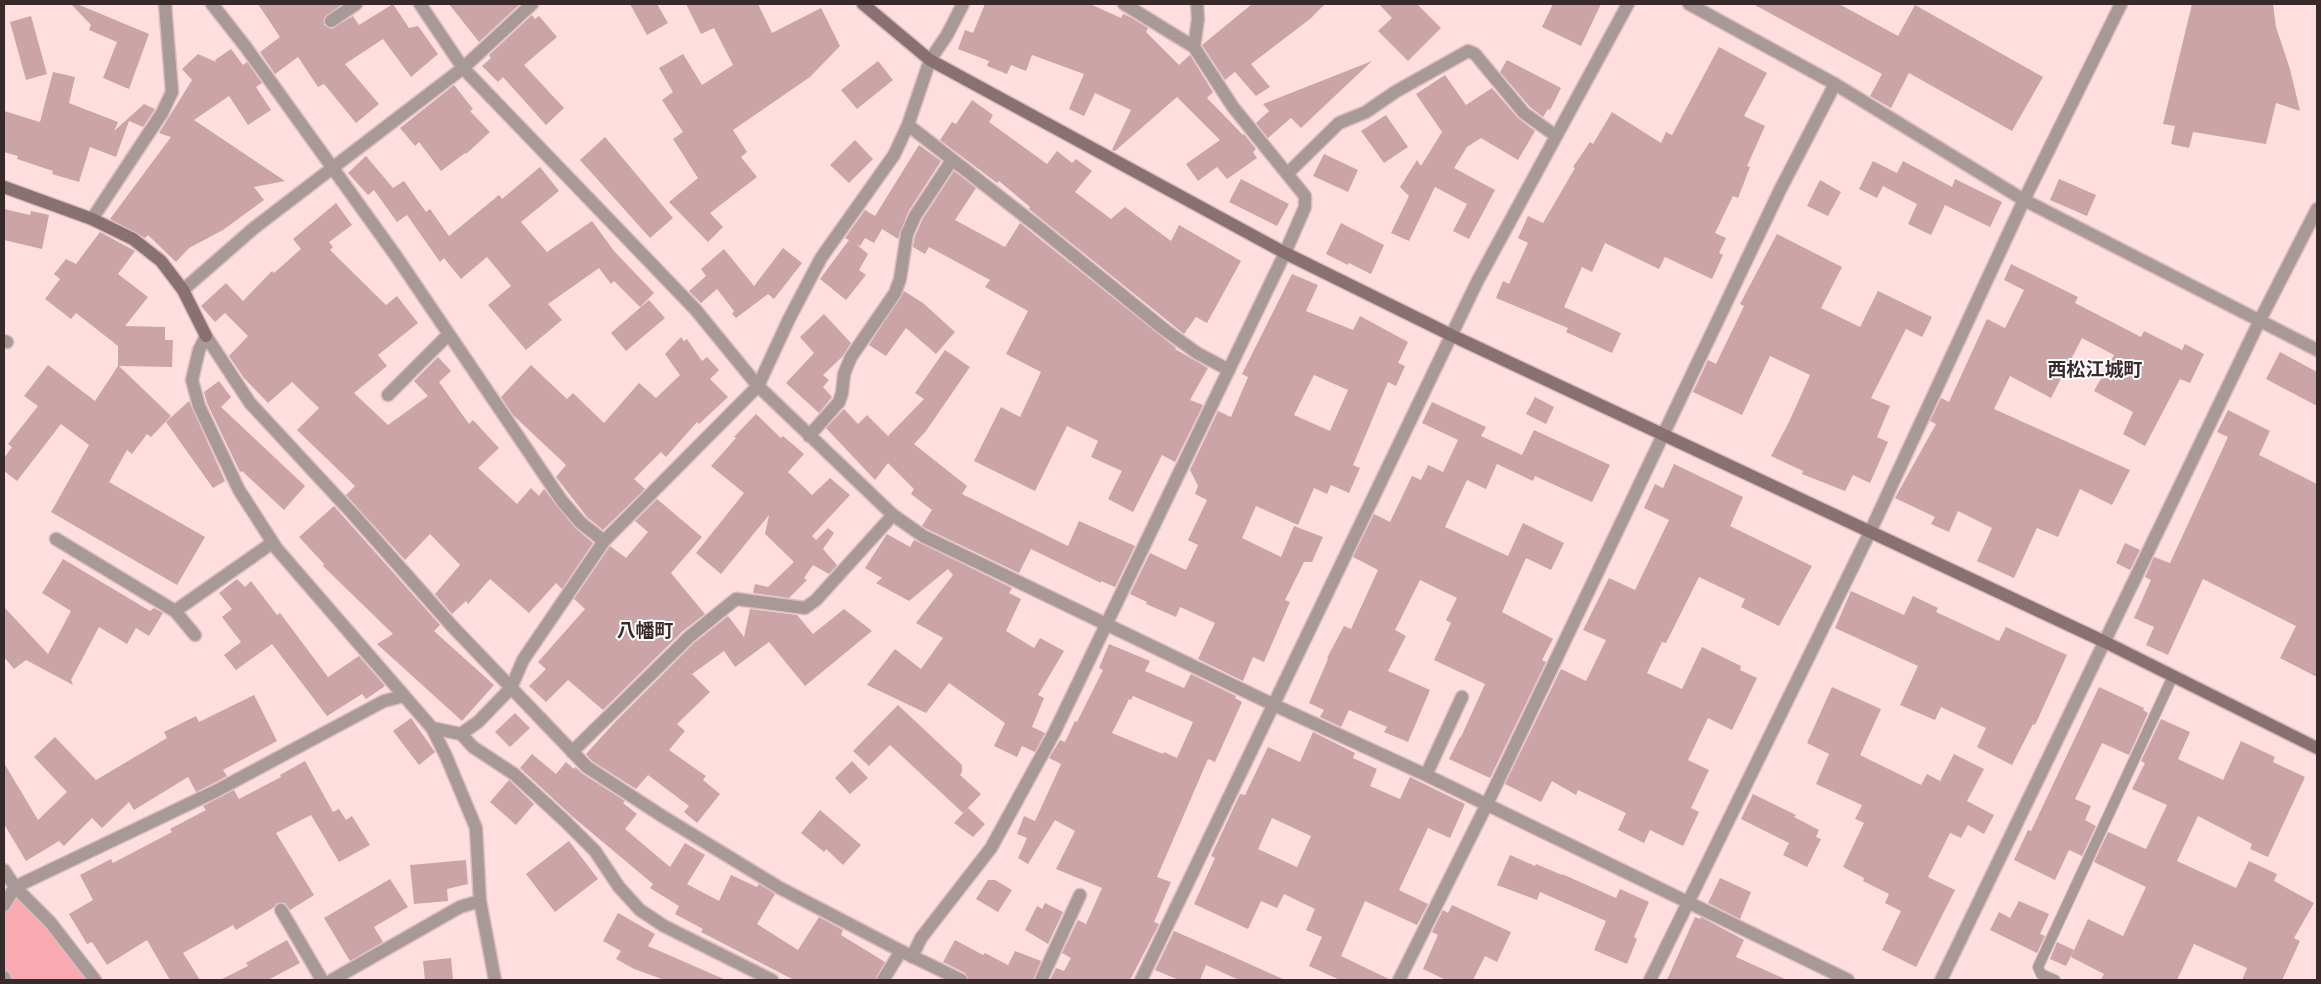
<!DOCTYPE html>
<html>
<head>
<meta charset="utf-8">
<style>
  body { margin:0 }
  #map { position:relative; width:2321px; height:984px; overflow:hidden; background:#ffdee0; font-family:"Sofia Sans Condensed",sans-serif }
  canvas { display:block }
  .frame { position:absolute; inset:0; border:5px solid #38292a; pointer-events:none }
</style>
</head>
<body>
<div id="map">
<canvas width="2321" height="984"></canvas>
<div class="frame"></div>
</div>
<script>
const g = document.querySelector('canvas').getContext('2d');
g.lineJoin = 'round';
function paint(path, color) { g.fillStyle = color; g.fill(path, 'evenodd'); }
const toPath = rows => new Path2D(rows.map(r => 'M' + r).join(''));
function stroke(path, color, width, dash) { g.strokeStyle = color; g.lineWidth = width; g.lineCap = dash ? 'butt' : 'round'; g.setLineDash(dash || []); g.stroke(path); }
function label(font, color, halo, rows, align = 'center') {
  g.font = font + ' "Sofia Sans Condensed","Noto Sans JP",sans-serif'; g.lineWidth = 4; g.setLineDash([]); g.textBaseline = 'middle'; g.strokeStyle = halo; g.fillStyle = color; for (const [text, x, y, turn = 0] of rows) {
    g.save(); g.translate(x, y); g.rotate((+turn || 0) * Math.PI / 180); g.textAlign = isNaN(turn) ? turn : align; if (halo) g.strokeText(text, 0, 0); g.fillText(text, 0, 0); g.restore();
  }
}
const green = toPath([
  [15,887,50,922,87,980,4,980,4,905]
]);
const building = toPath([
  [71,4,77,4,149,34,129,89,103,78,117,42,89,30,91,25],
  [258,4,342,4,324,18,324,25,331,29,353,16,359,25,393,4,409,28,418,26,438,54,411,77,383,39,345,64,379,104,356,123,324,84,318,87,298,57,275,74,260,52,280,37],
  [449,4,520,4,479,42],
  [630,4,657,4,668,23,647,35],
  [686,4,758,4,772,33,821,8,840,46,810,77,733,130,747,152,741,157,757,177,710,213,723,227,708,242,669,202,698,178,673,139,683,132,662,100,673,92,659,68,683,54,702,85,733,65,714,28,701,34],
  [985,4,1090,4,1121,18,1123,14,1130,17,1148,28,1146,32,1179,65,1190,55,1213,92,1207,98,1243,135,1244,134,1256,149,1253,152,1257,158,1227,179,1217,167,1198,181,1186,164,1220,140,1177,97,1115,151,1112,150,1131,110,1095,93,1084,116,1069,109,1084,74,1032,55,1026,71,1011,65,1007,74,987,66,989,61,958,49,965,30,973,33],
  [1252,4,1325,4,1310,19,1251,64,1270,87,1256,96,1235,72,1225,80,1202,45],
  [1379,4,1417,4,1441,28,1408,61,1378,31,1392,18],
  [1553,4,1601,4,1581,46,1542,27],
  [1753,4,1839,4,1898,36,1915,5,2043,77,2012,131,1909,73,1891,108,1870,96,1882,74],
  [2192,4,2273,4,2276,27,2290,69,2300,111,2276,103,2266,144,2193,132,2189,148,2171,144,2175,126,2163,124],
  [532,15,535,19,539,16,557,37,524,65,564,108,546,125,503,77,498,82,482,66,491,58,489,55],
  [31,16,47,74,26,80,10,22],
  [1719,47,1767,73,1744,116,1765,126,1747,166,1750,167,1738,198,1733,196,1715,233,1726,238,1719,253,1723,255,1712,279,1665,257,1659,269,1605,243,1592,272,1582,267,1564,307,1621,333,1612,353,1566,332,1568,328,1496,298,1503,281,1509,284,1528,243,1518,238,1528,216,1543,223,1575,168,1573,167,1590,142,1593,144,1612,112,1661,143,1666,132,1672,135],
  [231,49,243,65,247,62,262,83,256,87,271,110,248,125,229,96,194,120,285,181,254,187,264,200,223,230,189,248,176,262,148,235,145,238,110,219,171,137,159,133,192,80,182,69,198,54,216,62,215,60],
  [1507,60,1561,88,1550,110,1548,109,1543,117,1530,107,1500,72],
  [878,61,893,80,857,109,841,90],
  [1372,61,1301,128,1291,118,1268,138,1256,123,1269,111,1263,104],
  [53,72,75,77,69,103,118,122,114,131,144,104,155,109,143,127,129,121,116,157,90,147,79,182,52,174,53,171,17,159,18,156,4,152,4,111,40,122],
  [1445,75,1466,105,1492,88,1518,118,1535,131,1518,160,1481,138,1467,147,1454,168,1495,190,1469,239,1453,231,1467,204,1435,187,1409,241,1391,233,1409,196,1400,187,1417,160,1421,166,1442,132,1416,94],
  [454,85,473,109,470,111,490,132,466,154,465,153,441,171,419,142,415,146,400,128],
  [972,100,993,115,989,122,1047,164,1057,151,1072,163,1076,159,1092,171,1075,192,1111,219,1125,207,1171,241,1179,225,1241,261,1207,323,1196,317,1184,334,1029,209,1030,207,999,181,997,183,940,140,952,122,956,124],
  [1386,115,1408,147,1384,163,1361,131],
  [605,137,673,218,650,238,580,160],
  [855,140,873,159,849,183,830,165],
  [919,145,941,161,908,212,898,239,882,229,874,243,865,238,860,246,856,244,868,254,859,270,866,275,846,300,820,279,849,240,845,238,865,210,875,216],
  [1324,154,1358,170,1348,192,1313,176],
  [366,156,393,188,404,181,426,212,430,209,449,236,499,195,502,199,540,167,559,191,521,222,547,252,592,221,614,251,654,293,640,307,614,281,611,284,599,268,548,304,562,320,526,350,488,305,511,286,487,257,461,279,444,258,440,262,407,215,397,222,374,190,368,195,348,173],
  [1873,161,1897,173,1903,161,1952,187,1955,179,2002,202,1990,227,1945,205,1931,235,1908,224,1917,204,1883,186,1877,198,1859,189],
  [954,171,976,188,955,220,1005,247,1020,223,1176,348,1175,349,1208,368,1190,400,1203,405,1175,462,1162,455,1133,512,1108,499,1122,471,1091,457,1098,441,1067,426,1035,491,974,461,1001,407,1020,417,1041,372,1006,354,1028,311,985,287,990,280,929,247,925,254,913,247,915,236,922,220],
  [1241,179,1289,204,1277,226,1229,202],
  [2059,179,2096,195,2087,216,2050,200],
  [1820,180,1841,192,1828,216,1807,206],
  [336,203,352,225,329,242,333,247,330,250,386,305,397,296,418,323,378,355,387,366,354,393,388,425,428,396,414,381,438,357,451,371,439,382,469,424,473,420,499,448,478,468,517,504,531,488,539,496,544,489,575,528,593,543,562,589,556,583,529,613,490,579,468,604,466,601,452,614,435,594,460,565,430,534,405,560,346,495,355,486,297,430,319,408,292,382,268,403,244,378,229,356,248,336,225,313,215,322,201,306,226,283,243,301,272,271,274,273,301,249,293,239],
  [4,209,30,215,31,211,49,215,42,249,4,240],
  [1341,223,1384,245,1371,274,1349,263,1348,265,1326,254],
  [100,232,135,251,118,274,148,297,125,326,165,327,165,340,173,340,172,367,119,366,171,416,151,437,147,434,132,454,127,450,109,482,205,537,177,585,51,512,89,445,61,424,17,481,4,471,4,458,12,447,8,444,38,406,24,396,48,365,95,401,118,366,118,346,76,313,71,319,45,299,60,279,54,274,66,259,76,264],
  [1777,234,1842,267,1821,308,1860,327,1878,291,1932,317,1922,337,1906,329,1871,398,1890,406,1877,437,1888,442,1870,483,1853,475,1845,491,1802,474,1803,471,1771,456,1789,422,1810,375,1770,356,1742,415,1693,392,1708,360,1716,364,1744,306,1740,304],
  [783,248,802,263,774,299,768,294,736,318,732,314,734,311,717,289,701,303,689,291,706,276,701,269,724,249,754,286],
  [2011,264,2078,297,2075,303,2141,337,2144,331,2182,350,2185,344,2204,354,2190,383,2180,379,2145,446,2123,434,2133,412,2094,391,2114,355,2082,338,2051,398,2010,376,1994,409,2130,470,2112,505,2080,489,2058,537,2037,528,2014,578,1977,561,1992,528,1958,511,1949,532,1931,524,1935,517,1895,498,1936,424,1930,421,1941,398,1949,402,1987,319,2005,328,2024,290,2004,280],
  [1292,274,1318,285,1306,311,1353,330,1360,316,1408,342,1398,363,1405,366,1396,386,1388,382,1353,465,1360,468,1349,493,1331,485,1327,494,1314,488,1298,525,1256,506,1242,538,1281,557,1294,526,1323,537,1312,562,1304,562,1285,600,1290,602,1264,662,1253,657,1243,681,1198,659,1215,623,1180,607,1176,617,1146,604,1147,602,1130,594,1150,553,1186,570,1198,545,1188,540,1207,500,1195,494,1198,486,1190,470,1218,411,1231,417,1248,377,1242,374],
  [1314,375,1348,390,1330,431,1294,415],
  [904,291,923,303,955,332,936,354,906,328,886,356,869,345],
  [649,300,665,318,626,351,611,333],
  [824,314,851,343,842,357,823,375,829,380,823,387,832,397,819,413,786,383,814,353,800,337],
  [681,337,684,341,687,339,702,361,707,357,719,370,710,379,728,397,699,424,697,422,666,457,661,452,634,479,645,489,603,530,587,517,556,477,566,465,513,415,501,397,531,365,567,399,573,393,604,423,639,383,656,398,680,375,665,354],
  [945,350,970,367,926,431,914,444,967,486,962,494,1068,546,1079,521,1135,546,1115,587,1101,581,1101,583,1031,549,1019,573,927,529,922,526,932,510,911,494,914,489,888,463,875,480,826,428,844,409,858,424,867,415,888,436,924,399,915,393],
  [2280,352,2317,372,2317,406,2266,379],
  [219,381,231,397,221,407,305,486,284,510,242,471,240,472,207,403,204,392],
  [1535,397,1554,407,1546,424,1526,414],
  [189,401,225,481,213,488,166,422],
  [1432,402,1486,427,1481,436,1522,455,1534,430,1610,465,1592,502,1535,476,1533,481,1497,464,1486,489,1467,480,1445,527,1508,556,1523,523,1564,543,1551,570,1526,558,1502,612,1553,639,1542,660,1546,662,1490,778,1449,759,1460,737,1461,737,1485,684,1434,660,1451,623,1446,620,1457,598,1420,580,1395,630,1406,636,1388,671,1430,690,1408,742,1384,732,1387,727,1349,710,1341,727,1320,717,1324,710,1309,703,1328,659,1327,658,1344,626,1351,629,1378,570,1353,557,1374,514,1390,522,1412,476,1421,480,1428,465,1443,472,1458,440,1422,423],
  [2228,410,2270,431,2259,455,2317,484,2317,677,2280,658,2296,626,2203,579,2168,655,2146,645,2154,627,2134,618,2151,580,2145,577,2154,557,2170,563,2228,437,2217,432],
  [756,414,781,438,783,436,804,454,788,472,812,495,830,478,850,495,812,536,816,540,828,528,834,533,823,549,837,565,829,574,813,565,804,578,807,580,789,598,753,593,755,584,768,587,794,562,765,534,769,515,721,574,696,553,744,493,711,466,736,438,734,437],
  [1674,464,1743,497,1730,526,1812,566,1779,626,1741,607,1745,599,1699,577,1666,643,1662,642,1647,673,1682,689,1702,647,1741,666,1740,670,1757,678,1732,730,1708,718,1688,760,1709,770,1691,808,1699,812,1683,846,1650,830,1644,843,1618,830,1626,813,1578,790,1576,795,1552,781,1541,802,1505,784,1561,669,1586,681,1606,640,1583,630,1609,578,1635,590,1669,520,1644,508,1655,484,1663,488],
  [657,499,702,537,671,573,705,614,683,631,603,710,568,680,546,702,529,686,546,669,538,662,585,609,574,599,610,546,626,558,648,532,635,521],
  [334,506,440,625,434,631,494,685,462,721,377,644,393,634,323,566,324,564,299,537],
  [887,534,910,547,914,540,1012,588,1009,593,1021,599,1006,631,1034,648,1040,638,1064,651,1038,695,1044,698,1032,727,1045,733,1035,752,1022,746,1017,757,994,746,1005,723,949,683,926,713,867,685,895,649,921,669,943,638,916,623,953,575,948,569,909,601,876,583,882,578,865,568],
  [2125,543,2140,550,2130,570,2116,563],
  [63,559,150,611,154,608,163,613,149,636,136,628,127,644,99,627,71,680,73,685,26,660,14,669,4,657,4,607,48,654,71,611,42,593],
  [237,579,245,587,251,581,277,615,280,613,328,677,359,656,385,686,366,699,362,694,327,716,272,644,236,670,224,655,241,642,222,617,232,609,219,593],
  [1851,591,1904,615,1913,596,1938,608,1936,612,1999,641,2006,627,2067,655,2035,725,2033,724,2012,765,1977,747,1986,728,1941,707,1935,720,1900,705,1918,666,1835,628],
  [750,609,797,615,813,634,844,609,872,631,805,686,769,642,735,667,724,651,692,674,710,692,677,724,685,731,669,750,706,776,703,780,720,794,697,823,684,812,689,806,648,775,636,789,592,761,586,754,615,722,694,643,728,616,744,637],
  [1109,644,1150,661,1145,671,1184,688,1191,674,1236,696,1235,698,1242,702,1215,762,1208,759,1157,877,1171,882,1154,922,1159,924,1130,980,1050,980,1056,968,1064,971,1071,958,1062,953,1078,920,1086,924,1102,888,1056,869,1075,831,1055,820,1028,864,1018,858,1027,838,1017,834,1024,816,1035,821,1061,764,1049,758,1060,740,1065,742,1075,721,1077,722,1103,670,1099,668],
  [1133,696,1193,722,1177,758,1164,752,1163,754,1112,733,1129,699,1131,700],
  [1832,687,1881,709,1860,755,1921,785,1927,774,1940,781,1954,754,1984,769,1967,801,1994,815,1984,834,1968,825,1961,838,1950,833,1928,877,1955,890,1916,967,1882,950,1901,911,1885,903,1889,894,1863,881,1864,878,1843,867,1864,823,1855,819,1862,805,1816,784,1829,754,1807,743],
  [2099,687,2144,708,2143,710,2148,713,2129,755,2102,743,2075,799,2091,806,2085,820,2096,826,2082,856,2069,850,2055,880,2014,860,2028,830,2031,831],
  [254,695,277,741,223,770,227,776,212,784,196,792,188,777,134,810,129,802,102,828,92,818,64,846,59,841,26,861,4,824,4,763,38,820,67,792,34,757,55,737,96,780,167,738,164,732,196,716,199,722],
  [898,705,962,765,962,772,960,775,981,794,963,813,890,745,869,766,853,751],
  [515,713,530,728,510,747,495,732],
  [411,718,435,752,419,765,393,731],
  [2161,719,2190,732,2178,759,2223,780,2241,741,2275,757,2273,762,2305,777,2268,857,2250,849,2252,844,2198,816,2177,861,2236,888,2249,861,2277,874,2274,881,2314,903,2294,938,2300,941,2282,980,2242,980,2247,968,2194,944,2177,980,2101,980,2104,974,2071,957,2088,919,2123,936,2146,887,2094,862,2108,832,2146,849,2167,805,2132,789,2145,763,2141,761],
  [1313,732,1355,753,1353,758,1377,769,1370,786,1400,799,1410,777,1465,804,1450,838,1428,828,1399,890,1428,904,1417,925,1365,901,1341,956,1391,980,1340,980,1309,966,1322,937,1306,930,1315,909,1284,894,1277,908,1261,901,1248,929,1194,904,1215,858,1211,856,1240,794,1245,795,1268,747,1300,762],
  [1272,818,1311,836,1297,867,1258,849],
  [532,754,556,774,566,762,574,769,575,767,583,774,625,801,623,803,637,814,625,829,670,867,685,843,705,855,687,884,719,901,731,875,757,887,759,884,775,894,757,924,798,950,819,917,843,930,841,935,885,962,875,980,794,980,701,932,703,929,675,914,679,906,650,888,653,884,573,817,520,768],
  [305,761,333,812,339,809,346,820,352,816,370,845,339,862,311,815,276,833,314,895,290,910,285,903,277,903,273,908,236,930,233,925,183,953,200,980,170,980,147,940,107,965,92,942,87,944,69,914,93,900,80,875,111,859,113,863,172,832,170,829,206,810,203,806,234,790,239,799,281,777,280,775],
  [852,761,868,778,850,794,835,778],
  [509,780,534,804,516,825,490,802],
  [1753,794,1796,815,1794,817,1819,830,1816,837,1821,839,1807,867,1783,855,1789,843,1741,819],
  [968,808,985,824,973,837,954,823],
  [820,810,861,845,843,865,826,849,824,852,801,833],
  [569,841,598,879,555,912,526,874],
  [1510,855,1535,866,1536,864,1562,875,1562,874,1616,898,1620,889,1649,902,1634,937,1637,939,1627,964,1594,950,1606,921,1540,892,1537,900,1497,885],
  [466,860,468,884,447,889,448,901,414,904,410,865],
  [1720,878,1751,892,1740,919,1708,903],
  [390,879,408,907,374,927,383,942,350,961,324,918],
  [988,880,995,880,1012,890,998,912,976,899],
  [2019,901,2049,914,2040,934,2045,936,2037,953,1990,930,1999,912,2010,918],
  [1045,903,1063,912,1048,944,1025,930,1037,906,1042,909],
  [1452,905,1511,932,1497,962,1485,956,1473,980,1446,980,1423,969,1438,935,1432,932,1443,910,1448,913],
  [618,913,655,934,648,946,726,980,665,980,634,969,616,959,621,951,603,941],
  [1695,917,1700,919,1701,917,1744,940,1736,957,1787,980,1667,980],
  [1174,931,1227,954,1285,980,1239,980,1206,965,1200,980,1179,980,1155,970],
  [287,940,300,963,268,980,220,980,248,966,246,963],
  [955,940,983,955,985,953,1008,965,1015,951,1041,961,1033,980,969,980,965,973,943,962],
  [2057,942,2074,950,2066,966,2050,959],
  [451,958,453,980,425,980,423,961]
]);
const lane = toPath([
  [2055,980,2041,974,2038,967,2173,676]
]);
const street = toPath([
  [212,4,245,46,396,256,562,501,581,523,604,541],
  [420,4,463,68,695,309,758,386,893,515,923,536,1274,705,1426,775,1848,980],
  [1689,4,1835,84,2024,200,2317,350],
  [331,21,356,4],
  [1194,47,1198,19,1197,4],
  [908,125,1041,229,1165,330,1197,353,1229,370],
  [1287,174,1339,123,1366,112,1395,92,1468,51,1475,54,1524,113,1556,136],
  [92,219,162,113,172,92,165,4],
  [183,290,254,228,463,68,532,4],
  [4,341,7,342],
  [388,395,448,335],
  [809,436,839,402,842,393,844,374,851,357,895,293,900,279,907,234,915,216,952,160],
  [56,539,175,611,195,635],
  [175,611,272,543],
  [432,728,461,734,478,722,511,688,523,660,604,541,758,386,789,319,821,258,894,155,908,125,930,60,947,35,963,4],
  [461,734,473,747,514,774,565,821,595,851,619,887,640,910,664,926,772,980],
  [572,752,689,637,736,599,805,608,816,600,893,515],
  [1426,775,1462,697],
  [4,870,15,887,50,922,95,980],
  [4,905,15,887,216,791,384,701,404,696],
  [281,910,322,980],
  [912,957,921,938,991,848,1054,733,1285,253,1305,207,1305,196,1233,107,1194,47,1124,4],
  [4,977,5,980],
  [332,980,460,907,480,901],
  [495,980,480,901,476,828,446,756,432,728,277,549,239,490,199,406,192,380,199,350,206,336,250,403,352,513,452,626,587,767,662,816,780,888,901,951,961,980],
  [883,980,901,951],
  [1041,980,1080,895],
  [1141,980,1477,282,1628,4],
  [1399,980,1486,806,1780,190,1835,84],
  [1650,980,1870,532,2024,200,2121,4],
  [1941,980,2260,320,2317,209]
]);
const secondary = toPath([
  [863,4,930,60,1285,253,1453,336,2105,642,2317,748],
  [4,187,92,219,133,239,161,261,183,290,206,336]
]);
const quarterNames = [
  ["西松江城町",2095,371],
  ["八幡町",645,632]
];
paint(green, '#f9aab0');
paint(building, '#caa4a6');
stroke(lane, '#dbbdbf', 12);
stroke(street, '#dbbdbf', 15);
stroke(secondary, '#dbbdbf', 15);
stroke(lane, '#a99898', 10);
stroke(street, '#a99898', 12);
stroke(secondary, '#897173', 12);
label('bold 19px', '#38292a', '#fff', quarterNames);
</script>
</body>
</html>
